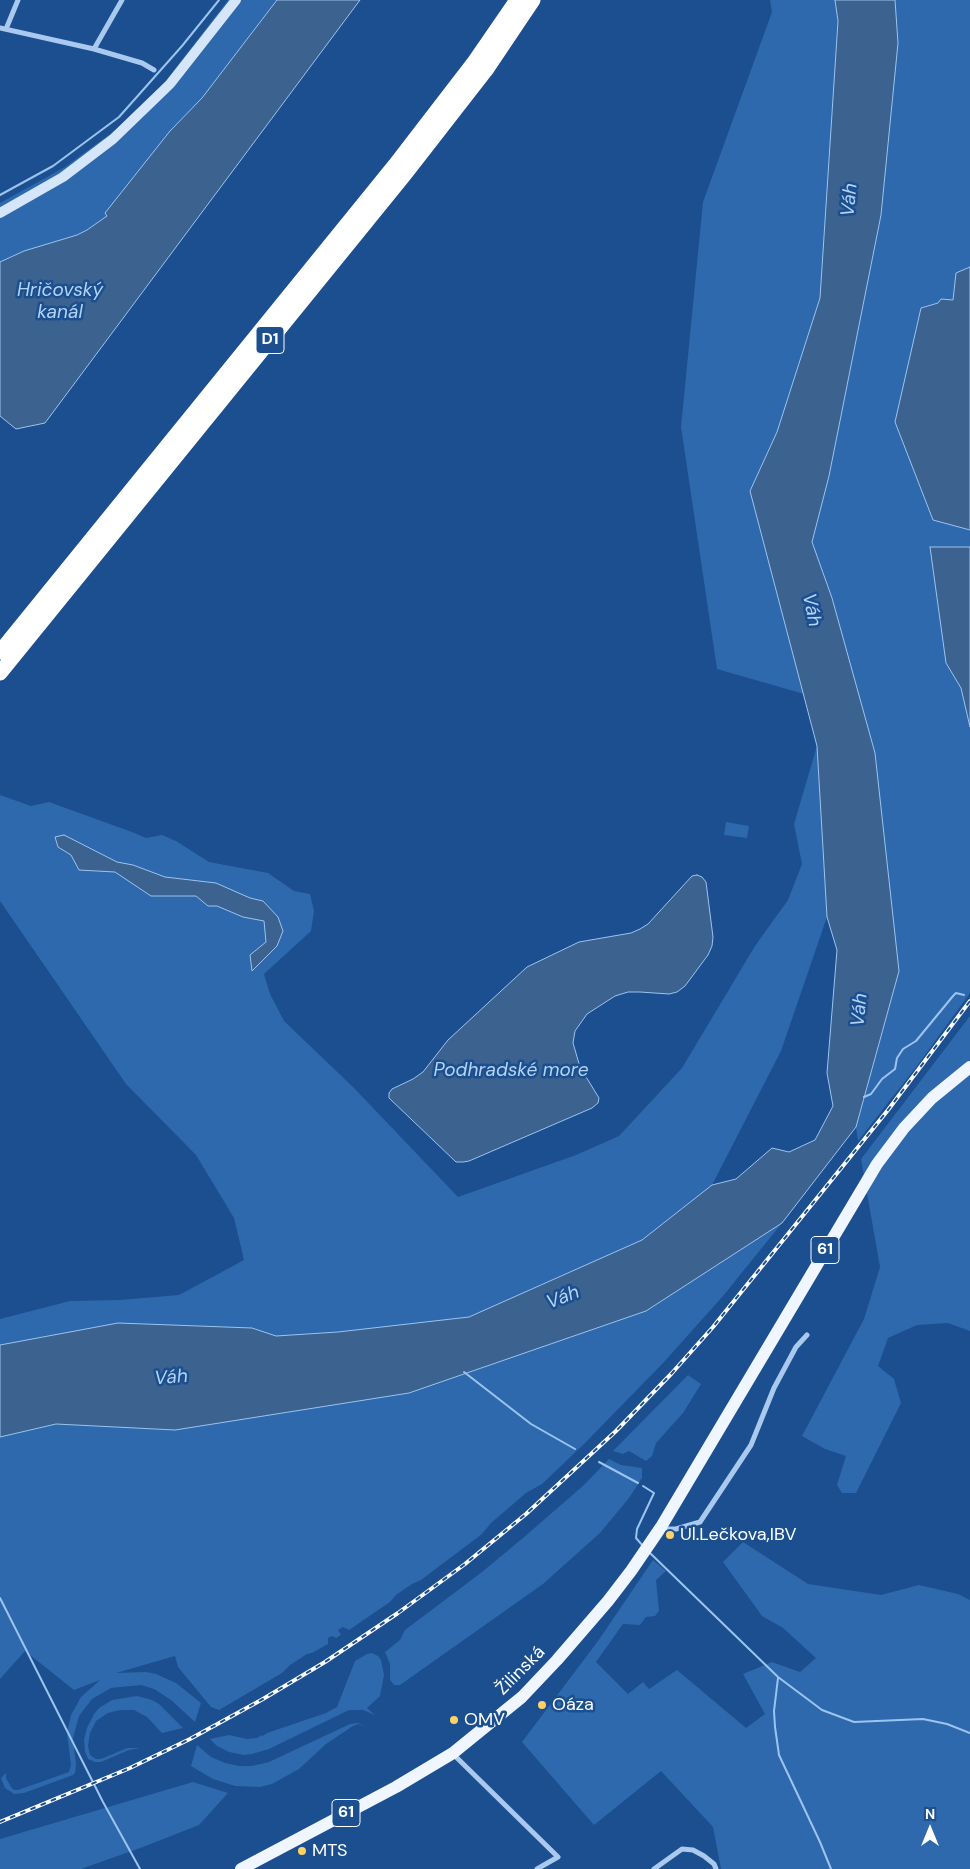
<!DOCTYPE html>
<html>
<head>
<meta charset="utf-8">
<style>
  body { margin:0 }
  #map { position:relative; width:970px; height:1869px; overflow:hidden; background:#1b4f8f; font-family:"DM Sans",sans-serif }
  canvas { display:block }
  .north { position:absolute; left:905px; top:1804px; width:50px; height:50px; -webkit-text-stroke:4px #1b4f8f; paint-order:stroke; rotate:0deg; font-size:14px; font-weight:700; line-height:20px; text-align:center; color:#fff }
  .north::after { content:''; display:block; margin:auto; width:18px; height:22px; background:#fff; clip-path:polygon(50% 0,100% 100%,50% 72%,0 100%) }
</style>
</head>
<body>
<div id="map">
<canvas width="970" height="1869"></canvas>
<div class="north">N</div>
</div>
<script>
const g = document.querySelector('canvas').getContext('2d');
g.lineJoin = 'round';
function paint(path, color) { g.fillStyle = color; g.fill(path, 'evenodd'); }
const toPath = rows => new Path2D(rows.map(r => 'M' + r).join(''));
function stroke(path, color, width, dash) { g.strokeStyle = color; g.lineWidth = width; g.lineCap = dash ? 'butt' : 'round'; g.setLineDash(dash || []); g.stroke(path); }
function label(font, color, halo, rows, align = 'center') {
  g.font = font + ' "DM Sans",sans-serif'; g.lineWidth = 5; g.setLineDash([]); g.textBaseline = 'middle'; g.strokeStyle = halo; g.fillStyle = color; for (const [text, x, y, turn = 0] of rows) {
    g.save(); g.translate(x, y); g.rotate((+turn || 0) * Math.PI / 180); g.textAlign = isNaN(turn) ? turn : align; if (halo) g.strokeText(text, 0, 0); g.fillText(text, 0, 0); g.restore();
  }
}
const green = toPath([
  [228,0,277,0,202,98,170,131,106,213,107,216,87,230,77,235,24,251,0,262,0,203,65,167,118,128,161,87],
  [770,0,835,0,838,21,820,298,777,432,750,491,804,694,717,669,681,427,703,202,772,12],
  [895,0,970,0,970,993,917,1066,858,1141,856,1127,899,971,875,753,812,542,829,476,881,216,898,43],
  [817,746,827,917,781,1051,712,1185,642,1240,469,1317,338,1332,276,1336,252,1328,118,1323,0,1345,0,1319,70,1301,120,1300,179,1295,244,1260,234,1218,196,1155,126,1084,0,901,0,795,31,806,49,802,132,832,146,838,162,835,176,841,209,862,268,873,294,891,310,894,314,911,311,931,264,974,270,994,284,1021,354,1088,458,1197,576,1155,619,1136,682,1068,755,946,788,900,802,864,794,824],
  [726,822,749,826,747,838,724,835],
  [970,1016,970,1331,948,1323,917,1325,888,1338,878,1366,894,1379,901,1403,856,1493,842,1493,837,1485,846,1456,825,1449,802,1436,864,1319,880,1267,861,1159],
  [782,1223,723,1296,664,1362,585,1443,542,1484,526,1493,491,1523,482,1534,421,1580,412,1584,396,1595,390,1602,349,1630,343,1627,338,1630,341,1635,336,1638,332,1636,328,1638,328,1644,312,1653,307,1654,290,1665,282,1673,219,1710,211,1707,178,1667,175,1656,116,1673,146,1672,156,1674,176,1683,201,1703,195,1722,171,1700,154,1689,141,1685,111,1688,92,1699,79,1716,73,1738,76,1765,75,1773,73,1775,24,1793,14,1794,5,1788,1,1778,6,1773,6,1778,11,1787,14,1790,18,1790,69,1772,71,1765,67,1733,71,1715,81,1697,100,1680,74,1690,25,1651,0,1679,0,1437,56,1424,175,1430,409,1393,646,1311],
  [688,1375,701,1384,683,1413,656,1443,652,1456,646,1461,629,1451,623,1454,613,1451],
  [609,1459,621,1465,642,1468,642,1478,629,1498,600,1533,543,1584,400,1685,394,1685,390,1680,390,1664,385,1652,400,1640,405,1630,482,1572,523,1538,584,1485],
  [743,1542,808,1584,881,1595,919,1585,958,1594,970,1600,970,1869,721,1869,713,1827,661,1771,594,1825,522,1742,598,1641,653,1560,666,1571,656,1580,659,1611,655,1616,646,1617,640,1625,623,1624,596,1662,628,1694,643,1682,649,1689,677,1670,746,1728,765,1714,743,1674,772,1662,800,1672,816,1658,783,1628,762,1616,723,1562],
  [372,1653,378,1656,381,1660,384,1675,380,1696,367,1708,375,1715,363,1710,349,1710,269,1749,252,1754,244,1755,229,1752,217,1746,210,1739,229,1735,247,1739,257,1738,262,1735,263,1736,267,1733,326,1713,337,1707,355,1661,367,1654],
  [137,1696,152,1700,159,1704,183,1728,162,1733,147,1717,134,1710,120,1710,108,1713,96,1721,90,1733,88,1746,90,1755,96,1759,101,1759,127,1748,140,1748,129,1750,101,1762,95,1762,88,1759,85,1752,84,1740,87,1728,94,1714,99,1708,112,1700],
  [358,1723,367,1727,358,1724,353,1726,326,1744,299,1769,272,1784,260,1787,235,1786,213,1779,191,1766,197,1745,211,1757,225,1763,239,1766,252,1766,269,1762,350,1724],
  [193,1782,228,1793,199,1825,143,1847,81,1869,0,1869,0,1839]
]);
const water = toPath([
  [277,0,360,0,45,423,16,429,0,416,0,262,24,251,77,235,87,230,107,216,105,213,170,131,202,98,277,0],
  [835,0,895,0,898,43,881,215,829,476,812,542,832,598,875,753,899,971,856,1127,782,1223,646,1311,409,1393,175,1430,56,1424,0,1437,0,1345,118,1323,252,1328,276,1336,338,1332,469,1317,642,1240,712,1185,736,1179,772,1148,789,1152,815,1140,833,1106,827,1073,837,950,827,917,817,746,750,491,777,432,820,298,838,21,835,0],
  [970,267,970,530,933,520,895,422,921,308,938,303,941,299,953,300,956,273,970,267],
  [930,547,970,547,970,727,961,688,946,663,930,547],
  [64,835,117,862,133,865,165,877,216,883,250,898,263,901,278,917,283,931,277,946,252,971,250,955,266,942,264,921,243,917,217,906,208,906,196,896,151,896,115,872,79,870,71,855,58,847,55,837,64,835],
  [697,875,702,877,706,882,713,937,712,946,708,955,685,986,677,992,669,994,640,992,628,992,615,996,587,1014,575,1031,573,1043,580,1067,599,1098,598,1103,592,1108,469,1161,463,1162,456,1162,389,1098,389,1093,392,1089,413,1079,423,1072,448,1040,527,967,579,942,631,933,640,929,648,924,692,876,697,875]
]);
const stream = toPath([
  [0,195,53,166,119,117,182,46,219,0],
  [864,1097,871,1094,882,1079,895,1069,897,1058,903,1049,916,1041,953,996,956,993,964,995],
  [464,1372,531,1424,575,1449],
  [599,1462,638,1483],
  [643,1486,654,1493,637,1529,636,1538,643,1546],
  [650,1553,778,1677,822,1710,854,1722,923,1719,947,1724,970,1733],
  [0,1598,103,1802,140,1869],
  [778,1678,774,1711,775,1727,779,1755,820,1842,831,1869]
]);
const minor = toPath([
  [0,28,94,49,142,63,154,70],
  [6,29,18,0],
  [94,49,122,0],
  [662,1527,668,1529,676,1529,700,1522,751,1445,774,1388,796,1347,807,1335],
  [453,1754,558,1857,537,1869],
  [654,1869,682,1849,693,1850,704,1856,714,1864,716,1869]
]);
const secondary = toPath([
  [0,213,63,177,113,139,170,84,236,0]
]);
const primary = toPath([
  [241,1869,396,1787,453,1753,522,1697,557,1660,608,1601,631,1571,661,1527,877,1164,904,1128,932,1098,970,1067]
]);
const motorway = toPath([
  [0,652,395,165,475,61,517,0],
  [0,673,405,174,486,70,533,0]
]);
const rail = toPath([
  [0,1822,130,1768,190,1739,263,1699,325,1662,398,1613,465,1564,526,1514,616,1431,672,1373,713,1327,888,1110,970,1001]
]);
const markers = [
  [670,1535,5,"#ffd166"],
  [542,1705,5,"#ffd166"],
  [454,1720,5,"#ffd166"],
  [302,1851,5,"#ffd166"]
];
const shields = [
  [270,340,28],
  [825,1250,28],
  [346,1813,28]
];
const shieldNames = [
  ["D1",270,340],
  ["61",825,1250],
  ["61",346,1813]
];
const poiNames = [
  ["Ul.Lečkova,IBV",680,1535],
  ["Oáza",552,1705],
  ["OMV",464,1720],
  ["MTS",312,1851]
];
const streetNames = [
  ["Žilinská",521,1671,-45]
];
const waterNames = [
  ["Váh",850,200,-84],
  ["Hričovský",60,291],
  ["kanál",60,313],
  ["Váh",811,610,78],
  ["Váh",860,1010,-84],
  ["Podhradské more",511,1071],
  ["Váh",563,1298,-21],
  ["Váh",171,1378,-4]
];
paint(green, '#2e69ad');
paint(water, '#3c6290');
stroke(water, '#9cc4f0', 1);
stroke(stream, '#9cc4f0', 2);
stroke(minor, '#a9c9ee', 5);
stroke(secondary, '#d6e6fa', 10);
stroke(primary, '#f0f6ff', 12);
stroke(motorway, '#fff', 15);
stroke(rail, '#fff', 4);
stroke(rail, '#1b4f8f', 2, [5.5]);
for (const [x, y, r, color] of markers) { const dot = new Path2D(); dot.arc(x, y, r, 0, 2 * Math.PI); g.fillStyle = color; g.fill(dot); stroke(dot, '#1b4f8f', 2); }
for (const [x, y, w] of shields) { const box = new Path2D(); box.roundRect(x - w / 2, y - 13.5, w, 27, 4); g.fillStyle = '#1b4f8f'; g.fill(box); stroke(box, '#fff', 1); }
label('bold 16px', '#fff', null, shieldNames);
label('18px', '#fff', '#1b4f8f', poiNames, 'left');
label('18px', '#fff', '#1b4f8f', streetNames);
label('italic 19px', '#b5d3f5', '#1b4f8f', waterNames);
</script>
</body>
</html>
